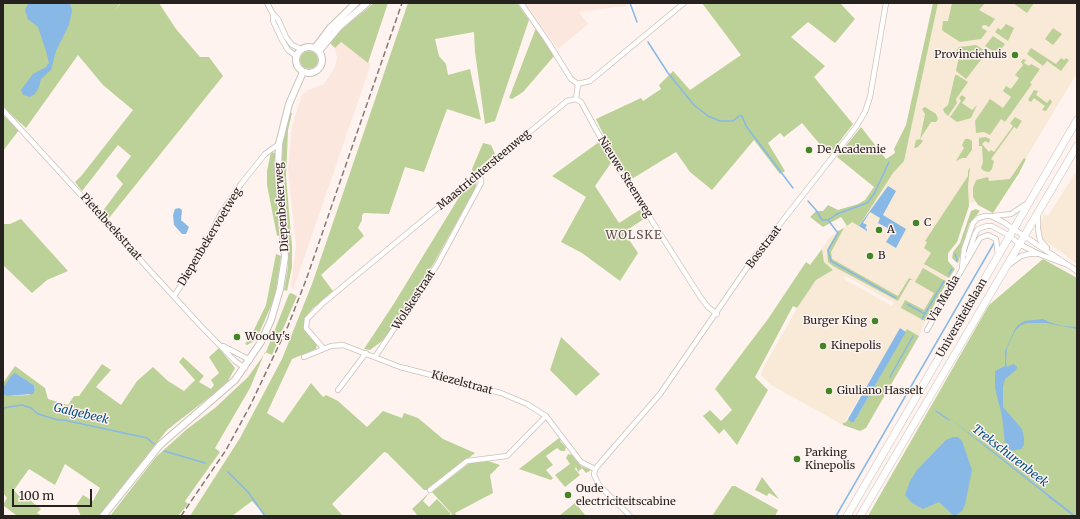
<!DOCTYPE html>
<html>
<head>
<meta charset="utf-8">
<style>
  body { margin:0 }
  #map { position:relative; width:1080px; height:519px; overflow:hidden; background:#fef3ef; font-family:Merriweather,serif }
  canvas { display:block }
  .frame { position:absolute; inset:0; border:4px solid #262220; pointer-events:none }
  .scale { position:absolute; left:12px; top:489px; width:80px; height:18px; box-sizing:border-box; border:2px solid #262220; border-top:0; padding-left:5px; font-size:12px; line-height:14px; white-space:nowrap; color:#262220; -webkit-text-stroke:3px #fef3ef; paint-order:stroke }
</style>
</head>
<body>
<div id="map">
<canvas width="1080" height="519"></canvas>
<div class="frame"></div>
<div class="scale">100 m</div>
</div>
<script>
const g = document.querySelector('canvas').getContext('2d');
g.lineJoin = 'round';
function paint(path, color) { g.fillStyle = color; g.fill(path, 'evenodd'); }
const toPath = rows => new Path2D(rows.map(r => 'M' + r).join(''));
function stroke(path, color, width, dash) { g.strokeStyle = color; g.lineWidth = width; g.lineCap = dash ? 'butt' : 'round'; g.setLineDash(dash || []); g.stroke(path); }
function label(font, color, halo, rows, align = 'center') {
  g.font = font + ' Merriweather,serif'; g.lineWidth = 3; g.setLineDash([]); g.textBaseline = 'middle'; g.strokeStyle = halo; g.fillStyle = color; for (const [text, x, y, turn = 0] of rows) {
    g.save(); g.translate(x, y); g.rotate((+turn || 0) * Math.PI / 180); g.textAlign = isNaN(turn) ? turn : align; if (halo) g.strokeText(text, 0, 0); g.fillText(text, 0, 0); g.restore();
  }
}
const commercial = toPath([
  [938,3,1077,3,1077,73,993,213,975,202,969,203,957,242,948,255,948,261,955,269,925,321,919,336,907,329,906,332,900,329,843,425,771,385,761,375,762,370,807,291,820,277,833,270,824,262,822,249,829,238,856,219,880,185,904,160],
  [846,276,894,303,892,306,844,279],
  [1077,170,1077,264,1043,239,1040,232,1040,224,1044,214,1048,216]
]);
const built = toPath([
  [525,3,626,3,626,6,579,12,588,24,558,49],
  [340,42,371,64,293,290,291,286,296,246,288,170,292,126,302,95,308,90,324,84,335,67,337,58,335,48]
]);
const green = toPath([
  [3,3,120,3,115,10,121,3,159,3,176,29,200,57,209,57,223,76,109,218,102,212,123,184,116,176,131,156,118,145,82,191,75,182,82,175,133,110,103,85,78,55,26,128,17,120,3,107],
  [374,3,388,3,368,63,341,42,335,48,329,42,338,32],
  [408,3,517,3,529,20,495,121,485,124,475,52,474,32,435,39,439,56,446,64,448,75,470,69,481,120,447,109,424,172,405,167,389,214,364,213,362,215,362,220,358,228,364,236,321,275,333,291,312,309,304,319,305,329,317,344,316,349,292,359,267,413,283,423,311,383,323,397,326,395,338,401,367,427,383,411,402,418,404,413,418,418,443,439,475,453,427,490,424,490,387,453,384,452,332,504,343,516,266,516,252,501,232,516,190,516,240,438,282,359,312,284],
  [702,3,840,3,855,19,835,43,808,22,791,37,825,66,814,77,853,124,829,155,802,123,784,137,780,133,768,143,785,171,780,174,754,140,712,190,690,172,676,152,630,180,607,142,596,119,641,98,643,101,661,89,659,85,673,71,690,90,741,55],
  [933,3,938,3,904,161,893,173,859,226,852,222,847,226,841,217,823,227,810,217,816,211,823,211,828,205,838,210,858,204,865,200,874,187,837,157,861,127,886,159,895,153,894,149,906,125],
  [952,3,985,3,979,10,995,19,989,27,985,25,982,26,982,28,987,31,981,39,960,42,943,31,942,29,943,21,948,21],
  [1013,3,1034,3,1027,13],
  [1006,24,1014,28,1008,41,995,32,998,28,1001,30],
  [536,28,555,55,523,92,512,99,509,98],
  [1053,28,1062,34,1053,45,1045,39],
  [993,36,1005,44,997,54,985,46],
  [976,45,987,52,966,79,956,71,959,56,955,53,955,52,959,47],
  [1031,48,1056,64,1061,58,1064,60,1066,58,1069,60,1061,71,1047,61,1043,66,1027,54],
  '300 60a9 9 0 1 1 18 0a9 9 0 1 1-18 0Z',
  [1023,59,1026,60,1024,63,1029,66,1031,64,1040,69,1030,83,1032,84,1005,122,1001,119,990,135,984,132,976,133,975,121,990,99,1003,108,1011,97,1003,91,1006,86,1011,89,1019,78,1015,75,1023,65,1021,62],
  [955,75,957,75,968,82,956,99,957,103,948,116,944,112,943,109,948,105],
  [1034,90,1038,91,1036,95,1047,103,1050,99,1052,102,1046,111,1042,110,1045,106,1034,98,1031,102,1028,100],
  [962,95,966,98,962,103,972,110,977,105,971,118,957,122,950,117,961,101,959,98],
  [925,107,936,114,938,119,936,122,931,122,920,139,923,141,918,147,914,148,916,140,920,139,925,114,922,109],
  [289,112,292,113,288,130,286,177,292,246,292,267,287,291,284,290,288,267,288,238,282,159,283,138],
  [3,115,19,130,3,151],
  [1015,117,1022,121,1021,122,1017,129,1014,127,991,159,994,161,992,169,989,172,984,171,981,168,983,162,982,146,979,146,979,138,985,137,990,139,989,143,985,141,982,144,989,152,991,150,994,152,1013,126,1010,123],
  [965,139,969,139,972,141,972,150,966,158,962,158,956,161,964,148,962,145],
  [599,142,611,163,595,186,619,223,641,209,647,217,624,232,638,253,620,281,582,253,561,242,586,197,552,176],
  [483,143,491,145,495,154,473,173,472,169],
  [271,152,275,153,275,156,276,184,280,220,278,225,280,235,277,236,267,185,267,171],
  [1024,158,1026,159,1019,173,993,213,978,205,973,197,973,188,976,180,988,177,989,181,1010,179],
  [970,167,968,186,969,206,957,242,948,253,948,261,955,269,949,278,924,264,931,253,924,248,927,242,925,241,968,176,968,171],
  [477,181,475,189,434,263,396,323,382,341,370,350,364,349,393,305,461,194],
  [976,209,980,211,969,224,959,260,958,263,956,262,952,258,953,252,960,243,971,211],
  [21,219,68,271,47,280,32,293,3,265,3,224,10,224],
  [844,228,831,252,832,259,898,296,909,278,913,280,910,280,898,301,833,266,828,262,827,250,838,231],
  [822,249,824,262,833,270,816,280,797,308,793,306,755,377,768,390,737,445,724,429,719,434,703,416,710,410,721,421,732,410,715,389,768,319,806,262,810,265],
  [276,254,281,256,275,297,256,340,247,345,245,344,250,338,266,305],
  [1043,259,1077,278,1077,516,868,516,989,305],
  [923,268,947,282,925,321,901,308,905,300,924,310,934,293,915,282],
  [291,293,297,296,272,355,265,352,250,388,215,448,220,452,185,501,188,504,178,516,110,516,156,457,187,429,215,408,248,377,266,352,289,294],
  [907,329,919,336,866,428,860,431,843,425,843,423,846,422,848,419,854,422],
  [561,337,600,374,576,396,550,370],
  [219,348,235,368,228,381,216,392,167,430,99,516,81,516,76,505,83,495,93,501,100,488,65,464,55,485,29,469,14,490,19,496,26,497,41,509,37,513,42,516,17,516,3,505,7,498,3,493,3,383,15,366,45,388,48,399,68,405,74,396,79,396,102,364,111,370,96,387,121,405,137,381,153,367,168,381,184,391,195,380,179,362,183,357,204,376,199,382,211,389,214,385,211,380,219,373,209,357],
  [16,374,34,385,35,390,29,395,7,396],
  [559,438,561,440,560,441,566,447,565,451,561,451,557,448,546,456,553,465,546,470,553,478,551,480,519,469],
  [568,454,572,455,581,466,591,470,586,473,582,468,578,472,576,467,575,469,580,475,565,487,555,475,570,464,566,458],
  [474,461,488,461,500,465,490,475,493,493,455,513,457,516,450,516,452,514,432,492,468,464],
  [762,477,779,499,769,493,767,496,755,490],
  [732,486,735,486,778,510,775,516,712,516],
  [430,492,423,501,429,507,437,499,451,514,448,516,418,516,412,509],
  [575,503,586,516,559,516]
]);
const water = toPath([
  [28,3,70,3,72,11,69,25,56,51,51,70,41,79,39,87,35,94,30,97,23,95,21,90,33,74,46,67,49,63,46,51,38,27,28,19,25,10],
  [888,186,896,191,883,215,906,229,896,248,886,242,893,231,878,223,880,218,870,212,863,223,867,225,865,228,867,229,867,231,859,226],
  [179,208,182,210,181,220,189,227,186,234,182,234,174,225,173,215,175,209],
  [1043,319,1049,322,1063,326,1077,327,1077,329,1046,323,1027,323,1021,325,1015,331,1007,348,1006,362,1007,367,1014,364,1017,367,1016,370,1005,379,1003,387,1003,407,1022,429,1024,438,1024,445,1021,449,1011,451,1005,443,1002,416,995,388,995,371,1005,366,1005,351,1015,329,1018,325,1025,321],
  [900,328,906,332,854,422,851,422,848,419],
  [15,373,34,385,35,390,33,394,7,396,3,394,3,388,11,376],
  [949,418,985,445,1076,516,1073,516],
  [953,437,958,437,962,441,972,470,965,505,962,511,956,515,953,515,939,502,923,509,912,503,905,495,910,481,917,470,946,440]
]);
const stream = toPath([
  [630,3,637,22],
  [648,42,668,73,694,105,708,116,720,121,733,121,739,116,742,116,746,126,793,188],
  [808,201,816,210,822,220,828,220,837,214,867,203,874,194,889,162],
  [828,220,838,233,828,250,831,261,896,298],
  [955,254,957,260],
  [949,274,952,269],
  [907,304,925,314],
  [922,319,944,281],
  [890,377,913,336],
  [3,408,22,405,31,408,38,414,58,420,64,420,147,438,154,444],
  [936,411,949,420],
  [164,451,205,463],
  [228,472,248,492,265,516],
  [1049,497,1059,504],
  [836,516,994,243]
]);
const minor = toPath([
  [267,3,273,14,278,19,286,37,292,45,301,49],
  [521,3,548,42,571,79,578,84,590,81,684,3],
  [273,14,273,21,282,40,288,50,296,56],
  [576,99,581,102,610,155,701,298,708,307,717,314],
  [576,99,578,84],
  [3,110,199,324,235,361,245,368],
  [1038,214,1038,229,1040,240,1047,248],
  [993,216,1011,214,1026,204],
  [968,255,975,234,978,229,987,226,992,226,1010,236,1019,244,1039,254,1065,264],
  [1010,264,1021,256,1029,254,1037,254],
  [962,268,964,249,973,223,978,218,985,216,991,216,1003,222,1077,271],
  [174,296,190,272,223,210,241,184,265,154,279,144],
  [927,330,980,238,988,235,996,239,998,255],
  [223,346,250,360],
  [323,348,306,328,307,319,323,303,567,101,576,99],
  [304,357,331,346,343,345,400,367,501,393,527,404,546,416,581,462,595,469],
  [375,357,437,265,481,183,480,174],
  [338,390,366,353],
  [430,490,467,461,507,456,546,416],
  [630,516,599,485,594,475,595,469,660,394,755,256,856,127,865,112,870,97,886,3]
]);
const secondary = toPath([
  '296 60a13 13 0 1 1 26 0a13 13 0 1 1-26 0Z',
  [315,48,330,28,356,3],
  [319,51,339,27,367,3],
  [103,516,160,445,235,380,261,342,271,320,280,289,285,257,278,170,279,144,289,104,303,72]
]);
const trunk = toPath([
  [847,516,1077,120],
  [860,516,1077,146]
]);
const rail = toPath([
  [181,516,226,450,250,406,288,326,306,280,402,3]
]);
const markers = [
  [1015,55,4,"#438425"],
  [809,150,4,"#438425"],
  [916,223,4,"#438425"],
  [879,230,4,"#438425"],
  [870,256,4,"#438425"],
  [875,321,4,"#438425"],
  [237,337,4,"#438425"],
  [823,346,4,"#438425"],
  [829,391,4,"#438425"],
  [797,459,4,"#438425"],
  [568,495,4,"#438425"]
];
const poiNames = [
  ["Provinciehuis",1007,55,"right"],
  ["De Academie",817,150],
  ["C",924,223],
  ["A",887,230],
  ["B",878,256],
  ["Burger King",867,321,"right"],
  ["Woody's",245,337],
  ["Kinepolis",831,346],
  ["Giuliano Hasselt",837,391],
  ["Parking",805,453],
  ["Kinepolis",805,466],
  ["Oude",576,489],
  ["electriciteitscabine",576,502]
];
const streetNames = [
  ["Maastrichtersteenweg",484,170,-40],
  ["Nieuwe Steenweg",625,177,58],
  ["Diepenbekerweg",282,207,-94],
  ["Pietelbeekstraat",111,227,48],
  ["Diepenbekervoetweg",210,237,-59],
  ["Bosstraat",764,247,-53],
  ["Via Media",944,299,-60],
  ["Wolskestraat",414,300,-57],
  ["Universiteitslaan",962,318,-60],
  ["Kiezelstraat",462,383,15]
];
const neighbourhoodNames = [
  ["WOLSKE",634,236]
];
const waterNames = [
  ["Galgebeek",81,414,13],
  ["Trekschurenbeek",1010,456,38]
];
paint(commercial, '#f9e9d7');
paint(built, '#fce7de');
paint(green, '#bcd197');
paint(water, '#88b8e6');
stroke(stream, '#88b8e6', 1.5);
stroke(minor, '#ccc0ba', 6);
stroke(secondary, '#ccc0ba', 8);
stroke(trunk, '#ccc0ba', 8);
stroke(minor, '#fff', 4.5);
stroke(secondary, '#fff', 6);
stroke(trunk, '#fff', 7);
stroke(rail, '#827b78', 1.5, [6, 3]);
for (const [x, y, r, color] of markers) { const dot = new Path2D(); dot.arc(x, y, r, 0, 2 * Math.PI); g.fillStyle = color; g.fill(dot); stroke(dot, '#fef3ef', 1.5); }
label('11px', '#262220', '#fef3ef', poiNames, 'left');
label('11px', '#262220', '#fef3ef', streetNames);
g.letterSpacing = '1px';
label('12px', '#5d524e', '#fef3ef', neighbourhoodNames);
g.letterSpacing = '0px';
label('italic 12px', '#004e86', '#fef3ef', waterNames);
</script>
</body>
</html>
